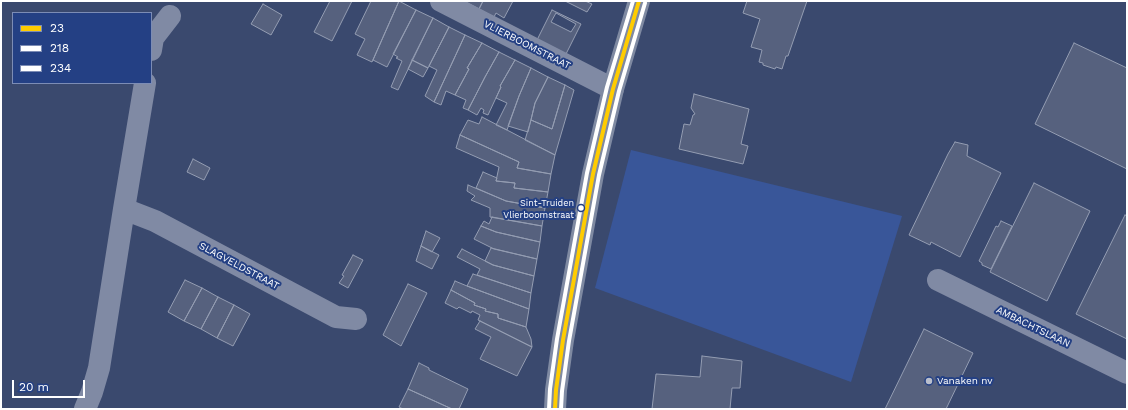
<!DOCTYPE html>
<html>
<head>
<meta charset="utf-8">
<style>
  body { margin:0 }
  #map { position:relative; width:1128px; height:410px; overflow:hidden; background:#3a496e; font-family:"Work Sans",sans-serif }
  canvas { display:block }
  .frame { position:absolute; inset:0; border:2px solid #fff; pointer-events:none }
  .legend { position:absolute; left:12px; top:12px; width:140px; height:72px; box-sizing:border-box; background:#244084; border:1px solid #7c8cb5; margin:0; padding:5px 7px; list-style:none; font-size:12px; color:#fff }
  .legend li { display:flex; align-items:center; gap:8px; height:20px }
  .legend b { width:20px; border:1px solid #7c8cb5 }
  .scale { position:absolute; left:12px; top:380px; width:73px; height:18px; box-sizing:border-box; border:2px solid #fff; border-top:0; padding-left:5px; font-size:12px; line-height:14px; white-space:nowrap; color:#fff; -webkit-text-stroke:3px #244084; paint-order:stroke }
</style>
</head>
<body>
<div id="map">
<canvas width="1128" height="410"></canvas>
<div class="frame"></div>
<ul class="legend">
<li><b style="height:5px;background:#fc0"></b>23</li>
<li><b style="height:5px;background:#fff"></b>218</li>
<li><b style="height:5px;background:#fff"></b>234</li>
</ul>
<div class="scale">20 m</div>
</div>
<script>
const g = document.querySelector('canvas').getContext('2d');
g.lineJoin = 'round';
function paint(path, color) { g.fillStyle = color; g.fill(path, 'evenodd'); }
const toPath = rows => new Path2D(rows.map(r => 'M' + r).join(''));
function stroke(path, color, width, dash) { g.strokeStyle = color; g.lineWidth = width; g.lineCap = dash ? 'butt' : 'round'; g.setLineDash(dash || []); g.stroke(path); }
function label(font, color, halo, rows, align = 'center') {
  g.font = font + ' "Work Sans",sans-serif'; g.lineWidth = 4; g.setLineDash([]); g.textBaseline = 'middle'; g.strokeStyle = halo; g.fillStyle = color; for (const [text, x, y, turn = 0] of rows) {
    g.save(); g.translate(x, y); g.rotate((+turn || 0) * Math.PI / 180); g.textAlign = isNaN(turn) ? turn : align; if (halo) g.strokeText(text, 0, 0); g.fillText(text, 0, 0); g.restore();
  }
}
const green = toPath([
  [631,150,902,216,851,382,595,288]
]);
const building = toPath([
  [330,1,352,1,332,41,314,32,330,1],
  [371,1,399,1,372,62,357,55,365,39,355,34,371,1],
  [399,1,416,10,387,67,373,60,399,1],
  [464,1,483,1,479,9,464,1],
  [483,1,513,1,504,18,496,13,494,17,479,9,483,1],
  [565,1,585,1,592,4,587,12,565,1],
  [747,1,807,1,788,56,786,56,782,69,776,67,775,69,763,65,763,63,759,62,762,50,751,47,760,19,743,13,747,1],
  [263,4,282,15,271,35,251,24,263,4],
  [416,10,433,18,398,90,391,87,402,61,396,58,398,57,393,54,416,10],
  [552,10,581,24,565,56,536,42,552,10],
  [556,13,576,24,571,32,551,22,556,13],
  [433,18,449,27,428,68,412,60,433,18],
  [449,27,465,35,434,102,425,96,437,70,429,66,449,27],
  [465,35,482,43,467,68,469,69,455,95,446,91,441,105,434,102,465,35],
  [482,43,499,52,485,77,468,110,463,108,466,100,455,95,469,69,467,68,482,43],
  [1074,43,1127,68,1127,169,1035,124,1074,43],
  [499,52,515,60,500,86,501,87,488,115,483,113,484,110,481,108,477,115,468,110,485,77,499,52],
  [412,60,428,68,423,77,408,69,412,60],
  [515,60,531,68,519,96,507,130,496,125,507,103,496,98,501,87,500,86,515,60],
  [531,68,548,77,535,103,528,132,508,126,519,96,531,68],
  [548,77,565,85,552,129,531,120,535,103,548,77],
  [565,85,574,90,555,155,525,140,531,120,552,129,565,85],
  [694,94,749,109,741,144,748,146,743,164,679,149,684,124,690,125,693,115,695,114,691,108,694,94],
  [482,117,555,155,551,174,517,168,519,162,460,135,468,120,479,124,482,117],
  [460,135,519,162,517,168,551,174,548,192,514,188,515,183,496,181,499,167,456,148,460,135],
  [955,142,968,145,967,156,1001,173,960,257,931,242,930,245,909,235,948,154,955,142],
  [193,159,210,168,204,180,187,172,193,159],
  [483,172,497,178,496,181,515,183,514,188,548,192,545,208,506,201,476,188,483,172],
  [1034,183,1090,211,1047,301,990,272,1034,183],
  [468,185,506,201,545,208,542,226,490,217,490,208,471,200,475,196,467,191,468,185],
  [1125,215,1127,216,1127,339,1076,314,1125,215],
  [492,217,542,226,540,242,496,232,481,226,484,221,489,224,492,217],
  [1001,221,1012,226,991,269,982,265,982,263,979,261,996,226,998,227,1001,221],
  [481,226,496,232,540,242,537,259,494,249,474,239,481,226],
  [426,231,440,238,432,252,421,246,426,231],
  [421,246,439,255,432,269,416,261,421,246],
  [491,248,537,259,534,276,493,265,485,261,491,248],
  [462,249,493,265,534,276,531,293,477,275,480,269,457,257,462,249],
  [353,255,363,260,348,288,339,283,344,276,342,275,353,255],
  [473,274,531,293,529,309,467,286,473,274],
  [185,280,202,288,184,321,168,312,185,280],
  [455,281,467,286,529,309,526,327,498,318,498,314,485,311,486,309,474,305,475,303,451,290,455,281],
  [408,284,427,293,401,346,383,335,408,284],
  [202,288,218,297,201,329,184,321,202,288],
  [451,290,475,303,474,305,486,309,485,311,498,314,498,318,526,327,531,339,532,347,478,320,480,315,472,311,471,313,459,307,457,309,445,303,451,290],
  [218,297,234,305,217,338,201,329,218,297],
  [234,305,250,314,233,346,217,338,234,305],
  [480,321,532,347,517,376,480,359,491,337,475,329,480,321],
  [924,329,973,353,946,409,885,409,924,329],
  [702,356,742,361,740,388,732,388,730,409,652,409,656,374,700,377,702,356],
  [419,363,429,368,429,370,468,389,459,409,452,409,408,389,419,363],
  [408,389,452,409,403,409,399,407,408,389]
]);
const minor = toPath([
  [441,1,613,89],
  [151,50,153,38,170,16],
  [124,209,155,221,336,317,356,319],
  [938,280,1127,373],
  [85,409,92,392,99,368,124,209,145,83]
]);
const major = toPath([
  [555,409,556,390,563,340,593,174,613,89,639,1]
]);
const bus1 = toPath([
  [555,409,556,390,563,340,593,174,613,89,639,1]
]);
const bus2 = toPath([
  [561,409,562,391,569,341,599,175,619,91,645,3]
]);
const bus3 = toPath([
  [549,409,550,389,557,339,587,173,607,87,633,1]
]);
const markers = [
  [581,208,3.5,"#fff"],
  [929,381,4,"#babfcc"]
];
const busNames = [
  ["Sint-Truiden",574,203],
  ["Vlierboomstraat",574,215]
];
const streetNames = [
  ["VLIERBOOMSTRAAT",527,45,27],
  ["SLAGVELDSTRAAT",239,266,28],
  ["AMBACHTSLAAN",1033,327,26]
];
const poiNames = [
  ["Vanaken nv",937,381]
];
paint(green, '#395699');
paint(building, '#56617e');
stroke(building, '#949db2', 1);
stroke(minor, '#808aa4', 22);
stroke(major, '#7f8aa2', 22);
stroke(bus1, '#fc0', 4);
stroke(bus2, '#fff', 4);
stroke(bus3, '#fff', 4);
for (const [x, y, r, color] of markers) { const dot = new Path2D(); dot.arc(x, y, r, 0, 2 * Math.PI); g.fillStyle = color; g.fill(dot); stroke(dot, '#244084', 1.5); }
label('9px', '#fff', '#244084', busNames, 'right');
label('10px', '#fff', '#244084', streetNames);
label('10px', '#fff', '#244084', poiNames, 'left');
</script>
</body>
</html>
